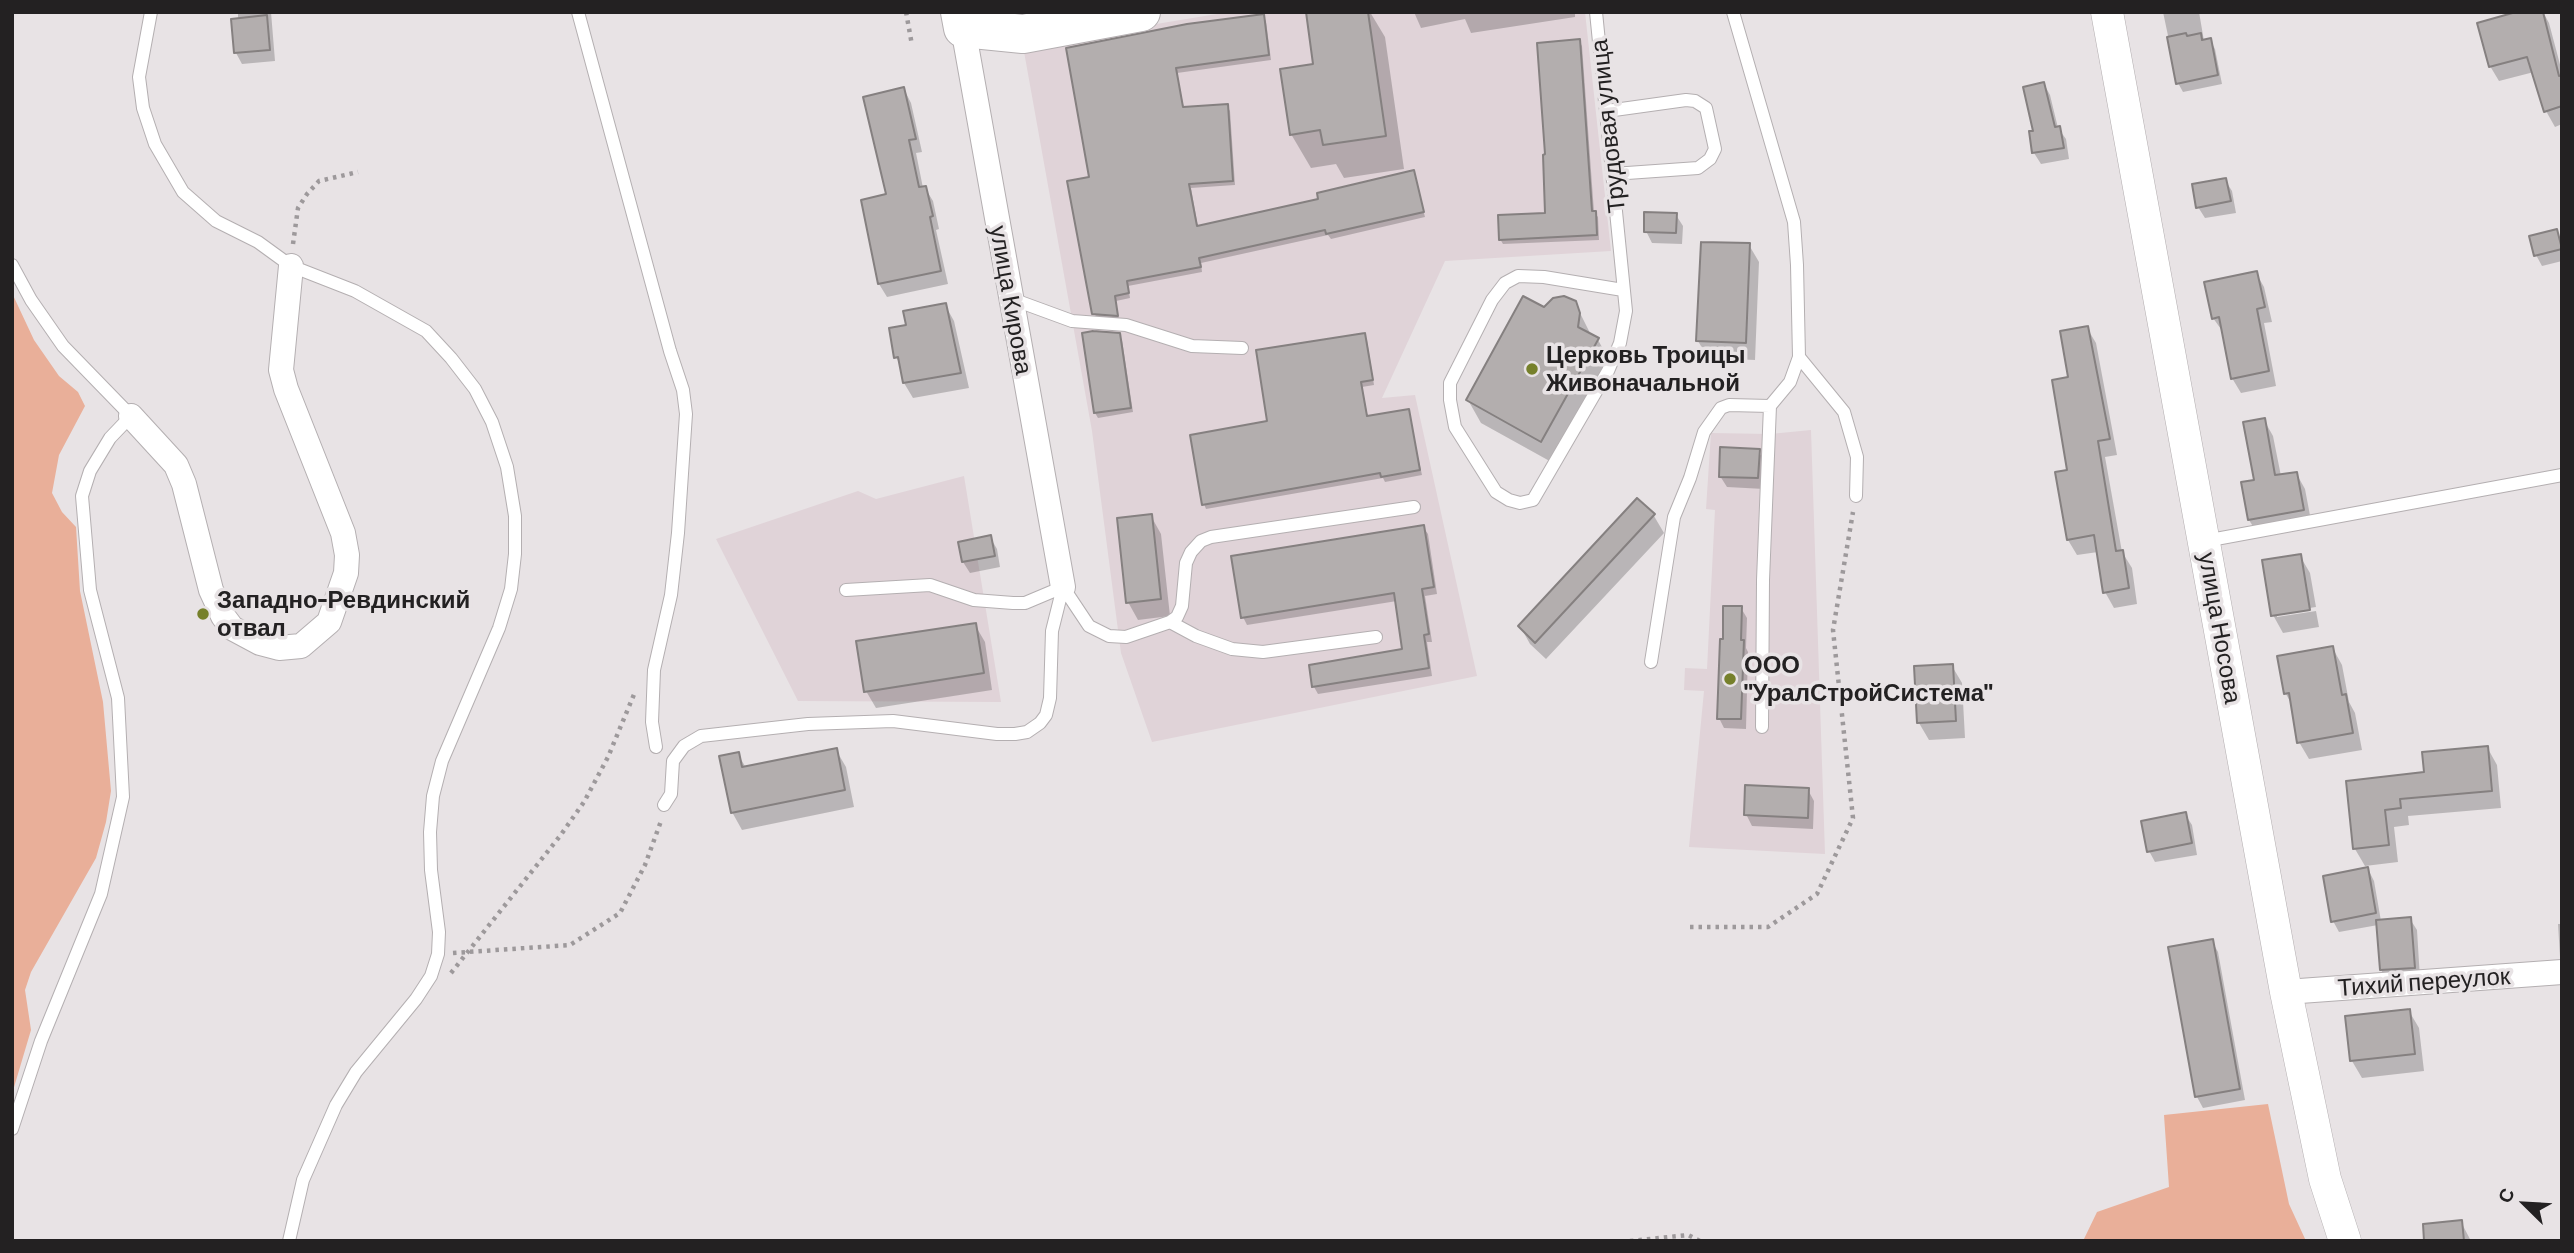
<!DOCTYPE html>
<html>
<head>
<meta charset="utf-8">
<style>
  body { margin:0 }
  #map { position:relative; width:2574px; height:1253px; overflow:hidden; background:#e8e3e5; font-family:Barlow,sans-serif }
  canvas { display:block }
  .frame { position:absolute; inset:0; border:14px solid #232122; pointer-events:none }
  .north { position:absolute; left:2490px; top:1169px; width:70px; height:70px; -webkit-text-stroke:5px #e8e3e5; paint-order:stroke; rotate:294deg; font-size:19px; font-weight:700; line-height:28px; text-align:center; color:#232122 }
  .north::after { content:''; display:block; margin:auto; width:24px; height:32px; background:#232122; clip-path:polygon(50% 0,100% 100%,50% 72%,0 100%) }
</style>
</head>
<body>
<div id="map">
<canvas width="2574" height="1253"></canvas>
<div class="frame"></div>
<div class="north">С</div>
</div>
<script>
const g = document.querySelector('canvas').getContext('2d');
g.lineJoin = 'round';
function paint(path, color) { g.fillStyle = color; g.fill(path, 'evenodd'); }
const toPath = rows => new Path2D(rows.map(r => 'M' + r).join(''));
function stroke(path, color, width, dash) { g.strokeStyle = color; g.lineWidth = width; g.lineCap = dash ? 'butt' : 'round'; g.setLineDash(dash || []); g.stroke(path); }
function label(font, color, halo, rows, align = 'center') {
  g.font = font + ' Barlow,sans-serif'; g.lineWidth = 7; g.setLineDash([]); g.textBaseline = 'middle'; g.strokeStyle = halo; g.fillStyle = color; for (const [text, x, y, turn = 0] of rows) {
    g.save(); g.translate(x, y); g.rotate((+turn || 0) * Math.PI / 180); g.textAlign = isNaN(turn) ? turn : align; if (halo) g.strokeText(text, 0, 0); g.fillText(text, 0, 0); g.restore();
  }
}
const built = toPath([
  [1229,12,1585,12,1611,251,1445,261,1382,398,1415,395,1477,676,1152,742,1121,653,1092,431,1023,46],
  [1811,430,1825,854,1689,847,1704,691,1684,690,1685,668,1707,669,1715,510,1706,509,1711,433,1770,434],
  [964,476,1001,702,798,701,716,539,858,491,876,499]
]);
const green = toPath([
  [12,293,34,340,59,376,78,392,85,406,59,455,52,493,62,512,76,527,80,591,103,702,111,791,106,822,96,858,31,972,25,990,31,1030,12,1094],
  [2268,1104,2289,1204,2306,1241,2083,1241,2097,1212,2169,1187,2164,1115]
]);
const shadow = toPath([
  [238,12,271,12,275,61,242,64,236,53,233,20,238,20],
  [1307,12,1370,12,1385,37,1404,169,1344,178,1336,164,1311,168,1291,134,1315,66],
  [1414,12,1575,12,1575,17,1471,33,1465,19,1421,28],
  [2163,12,2199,12,2204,41,2210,40,2215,49,2222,84,2183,92,2178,83],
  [2543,12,2549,23,2562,72,2562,124,2555,127,2546,111,2534,72,2499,81,2490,66],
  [1263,16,1266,21,1271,60,1177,73,1184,109,1227,106,1230,111,1235,185,1191,188,1198,227,1320,200,1413,172,1425,217,1331,239,1328,235,1201,263,1202,272,1128,286,1130,298,1116,301,1119,320,1097,318,1094,313,1091,179,1068,50],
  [1579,41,1582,46,1594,212,1598,217,1599,240,1503,244,1500,239,1547,215],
  [2044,84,2050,95,2058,128,2066,139,2069,159,2041,164,2034,153,2035,132],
  [904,89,911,103,922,152,916,153,923,188,925,188,933,201,939,229,936,230,948,284,887,297,879,284,863,201,888,196],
  [2225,180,2232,191,2236,213,2205,218,2198,207],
  [1676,215,1683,226,1682,244,1652,243,1646,231],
  [2556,231,2562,242,2562,261,2542,266,2536,255],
  [1749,245,1759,262,1755,360,1708,358,1698,341],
  [2256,273,2264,287,2272,322,2264,323,2276,386,2241,393,2232,378,2223,332,2213,318],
  [1575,303,1592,337,1598,340,1611,363,1555,464,1481,423,1468,400,1545,310],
  [945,305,954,321,969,388,913,398,904,383,902,368,896,357,908,326],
  [2087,328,2096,343,2117,455,2105,457,2122,552,2132,568,2137,604,2114,608,2105,592,2098,552,2077,555,2068,540,2070,379],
  [1119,335,1122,340,1133,412,1098,418,1095,413],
  [1364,335,1367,340,1374,385,1362,387,1368,418,1408,411,1422,475,1385,482,1383,478,1206,509,1204,504,1269,423],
  [2264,420,2273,436,2281,476,2296,473,2305,489,2312,526,2259,536,2249,520,2243,483,2256,481],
  [1758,451,1765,462,1764,489,1727,487,1720,476],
  [1637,500,1654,516,1664,533,1546,659,1530,644,1520,626],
  [1151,516,1161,534,1170,616,1138,620,1128,602],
  [1423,527,1428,534,1437,594,1425,596,1432,642,1427,642,1432,676,1318,694,1314,687,1404,651,1397,601,1247,625,1243,617],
  [990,537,997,549,1000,567,970,573,963,562],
  [2300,556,2310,573,2316,607,2277,613,2277,617,2316,611,2319,627,2283,633,2273,615],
  [1741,608,1747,618,1746,648,1748,652,1746,729,1724,728,1719,718,1725,641],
  [975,625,985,642,992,690,876,708,866,691],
  [2332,647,2342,665,2349,702,2355,713,2362,750,2309,759,2299,742,2292,705,2286,694,2279,657],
  [1952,666,1962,683,1965,738,1929,740,1919,723],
  [2487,747,2497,765,2501,808,2408,816,2409,825,2394,827,2398,862,2365,866,2355,849,2348,782,2426,774],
  [836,750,846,767,854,807,742,830,732,812,738,754,746,768],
  [1808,790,1814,801,1813,829,1752,826,1746,814],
  [2185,814,2192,825,2197,855,2155,862,2149,851],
  [2368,869,2374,881,2381,921,2410,919,2417,930,2420,979,2388,981,2381,970,2378,925,2339,932,2333,921],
  [2558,924,2562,924,2562,961,2560,957],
  [2212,941,2218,952,2245,1100,2203,1108,2197,1097,2170,949],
  [2409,1011,2419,1028,2424,1071,2362,1078,2352,1061],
  [2461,1222,2471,1241,2426,1241]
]);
const building = toPath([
  [1306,12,1368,12,1386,136,1323,145,1320,130,1290,135,1280,69,1313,64,1306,12],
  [2516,12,2543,12,2559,76,2562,75,2562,106,2544,112,2527,57,2489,67,2477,23,2516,12],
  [1264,14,1269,55,1176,68,1183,107,1228,104,1233,181,1189,184,1197,226,1318,199,1317,193,1414,170,1424,212,1326,234,1325,230,1199,258,1201,267,1127,281,1129,293,1115,296,1118,316,1092,314,1067,181,1089,177,1066,48,1187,24,1264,14],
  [267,15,270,50,234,53,231,19,267,15],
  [2186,33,2187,36,2201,33,2202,40,2211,38,2218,75,2176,84,2167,37,2186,33],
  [1580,39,1592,211,1596,211,1597,235,1499,240,1498,215,1545,213,1543,155,1545,154,1537,43,1580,39],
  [2044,82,2055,127,2060,126,2064,148,2032,153,2029,131,2033,131,2023,87,2044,82],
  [904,87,916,139,909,140,919,187,926,186,933,216,930,217,941,271,878,284,861,200,886,194,863,97,904,87],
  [2226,178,2231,201,2196,208,2192,184,2226,178],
  [1644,212,1677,213,1676,233,1644,232,1644,212],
  [2557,229,2562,249,2534,256,2529,236,2557,229],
  [1701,242,1750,243,1746,343,1696,341,1701,242],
  [2257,271,2265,307,2257,309,2269,371,2231,379,2219,317,2212,319,2204,282,2257,271],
  [1523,296,1544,307,1553,298,1564,296,1576,301,1580,313,1578,327,1599,338,1541,442,1466,400,1523,296],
  [946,303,961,373,903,383,898,357,894,358,889,328,906,325,903,311,946,303],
  [2088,326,2110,439,2098,441,2116,551,2123,550,2129,588,2103,593,2094,535,2067,540,2055,472,2067,470,2052,380,2068,377,2060,331,2088,326],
  [1093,331,1120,333,1131,408,1094,413,1082,333,1093,331],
  [1365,333,1373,380,1361,382,1367,416,1409,409,1420,470,1381,477,1380,473,1202,505,1190,435,1267,421,1256,350,1365,333],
  [2265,418,2275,475,2297,472,2304,510,2248,520,2241,482,2254,480,2243,422,2265,418],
  [1720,447,1760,449,1758,478,1719,477,1720,447],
  [1637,498,1655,514,1535,643,1518,626,1637,498],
  [1152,514,1161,599,1126,603,1117,518,1152,514],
  [1424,525,1434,587,1422,589,1429,634,1424,635,1429,668,1312,687,1309,665,1402,649,1394,593,1241,618,1231,556,1424,525],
  [991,535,995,556,962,562,958,542,991,535],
  [2301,554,2310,610,2271,616,2262,560,2301,554],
  [1723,606,1742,606,1741,640,1744,640,1741,719,1717,719,1720,639,1723,639,1723,606],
  [976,623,984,673,864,692,856,641,976,623],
  [2333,646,2342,695,2346,694,2353,733,2297,743,2289,693,2284,694,2277,656,2333,646],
  [1953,664,1956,721,1917,723,1914,666,1953,664],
  [2488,746,2492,791,2400,799,2401,808,2385,810,2389,845,2353,849,2346,781,2424,772,2422,752,2488,746],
  [837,748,845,790,731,813,719,756,739,752,742,767,837,748],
  [1745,785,1809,788,1808,818,1744,815,1745,785],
  [2186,812,2192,843,2147,852,2141,821,2186,812],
  [2368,867,2376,913,2331,922,2323,876,2368,867],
  [2411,917,2415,968,2380,970,2376,920,2411,917],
  [2213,939,2240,1089,2195,1097,2168,947,2213,939],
  [2410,1009,2415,1054,2350,1061,2345,1016,2410,1009],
  [2462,1220,2464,1241,2424,1241,2423,1224,2462,1220]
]);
const path = toPath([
  [906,12,912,45],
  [293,244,298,208,307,194,319,181,358,172],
  [1690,927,1768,927,1817,894,1853,818,1833,630,1853,512],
  [453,953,570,945,620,913,645,865,661,821],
  [451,973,560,836,584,802,608,757,635,692],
  [1630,1241,1688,1235,1700,1241]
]);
const service = toPath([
  [151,12,139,77,143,108,155,144,183,192,216,221,258,242,291,266,355,291,426,331,451,358,475,389,492,422,507,467,515,516,515,554,511,589,499,628,442,761,433,796,430,832,431,870,439,932,438,954,431,976,416,999,356,1072,336,1105,303,1180,289,1241],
  [578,12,670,351,683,390,686,414,678,533,671,595,654,670,652,722,656,747],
  [1596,12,1626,311,1620,343,1608,371,1533,500,1520,503,1509,500,1496,492,1455,427,1450,400,1450,383,1492,300,1505,283,1518,276,1544,277,1623,290],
  [1733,12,1794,222,1797,265,1799,357,1790,382,1770,406,1763,580,1762,727],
  [1607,111,1686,100,1695,101,1706,108,1715,149,1710,159,1698,168,1613,174],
  [12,265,31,300,63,346,131,416,110,438,90,471,82,496,90,590,118,698,123,797,101,894,41,1041,12,1129],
  [1012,299,1072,321,1126,325,1192,346,1242,348],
  [1799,357,1844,412,1857,457,1856,496],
  [2205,541,2562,475],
  [1063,587,1089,626,1109,636,1126,637,1170,622,1177,617,1182,606,1186,563,1191,552,1201,541,1211,537,1414,507],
  [1170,622,1196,636,1232,649,1263,652,1376,637],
  [1651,662,1674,517,1690,478,1704,432,1721,408,1729,405,1770,406],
  [664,805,671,794,673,761,684,746,701,736,808,724,893,721,997,734,1015,734,1027,732,1040,723,1046,715,1050,698,1052,631,1063,587,1025,603,1013,603,974,600,930,585,846,590]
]);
const minor = toPath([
  [963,28,1063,587],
  [131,416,176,465,184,484,211,590,223,616,232,628,260,643,279,648,301,646,329,622,346,573,347,555,343,533,286,389,281,370,291,266],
  [2286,992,2562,972]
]);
const tertiary = toPath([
  [2107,12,2286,992,2325,1179,2345,1241]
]);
const primary = toPath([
  [960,12,963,28,1023,34,1141,12]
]);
const markers = [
  [1532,369,7,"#76802b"],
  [203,614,7,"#76802b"],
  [1730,679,7,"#76802b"]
];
const streetNames = [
  ["Трудовая улица",1608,126,-96],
  ["улица Кирова",1011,300,80],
  ["улица Носова",2220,628,80],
  ["Тихий переулок",2424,982,-4]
];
const poiNames = [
  ["Церковь Троицы",1546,355],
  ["Живоначальной",1546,383],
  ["Западно-Ревдинский",217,600],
  ["отвал",217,628],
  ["ООО",1744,665],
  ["\"УралСтройСистема\"",1744,693]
];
paint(built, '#e0d3d8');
paint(green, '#e9af99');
paint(shadow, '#0003');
paint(building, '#b3aeae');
stroke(building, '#858080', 2);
stroke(service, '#b4afb1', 14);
stroke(minor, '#b4afb1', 26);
stroke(tertiary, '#b4afb1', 33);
stroke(primary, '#b4afb1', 40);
stroke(path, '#9d999b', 4.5, [3.5, 5]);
stroke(service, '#fff', 12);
stroke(minor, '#fff', 24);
stroke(tertiary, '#fff', 32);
stroke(primary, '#fff', 38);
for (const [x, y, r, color] of markers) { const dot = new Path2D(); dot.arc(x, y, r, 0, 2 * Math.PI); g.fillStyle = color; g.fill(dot); stroke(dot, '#e8e3e5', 2.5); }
label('24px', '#232122', '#e8e3e5', streetNames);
label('bold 24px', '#232122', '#e8e3e5', poiNames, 'left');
</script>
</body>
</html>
